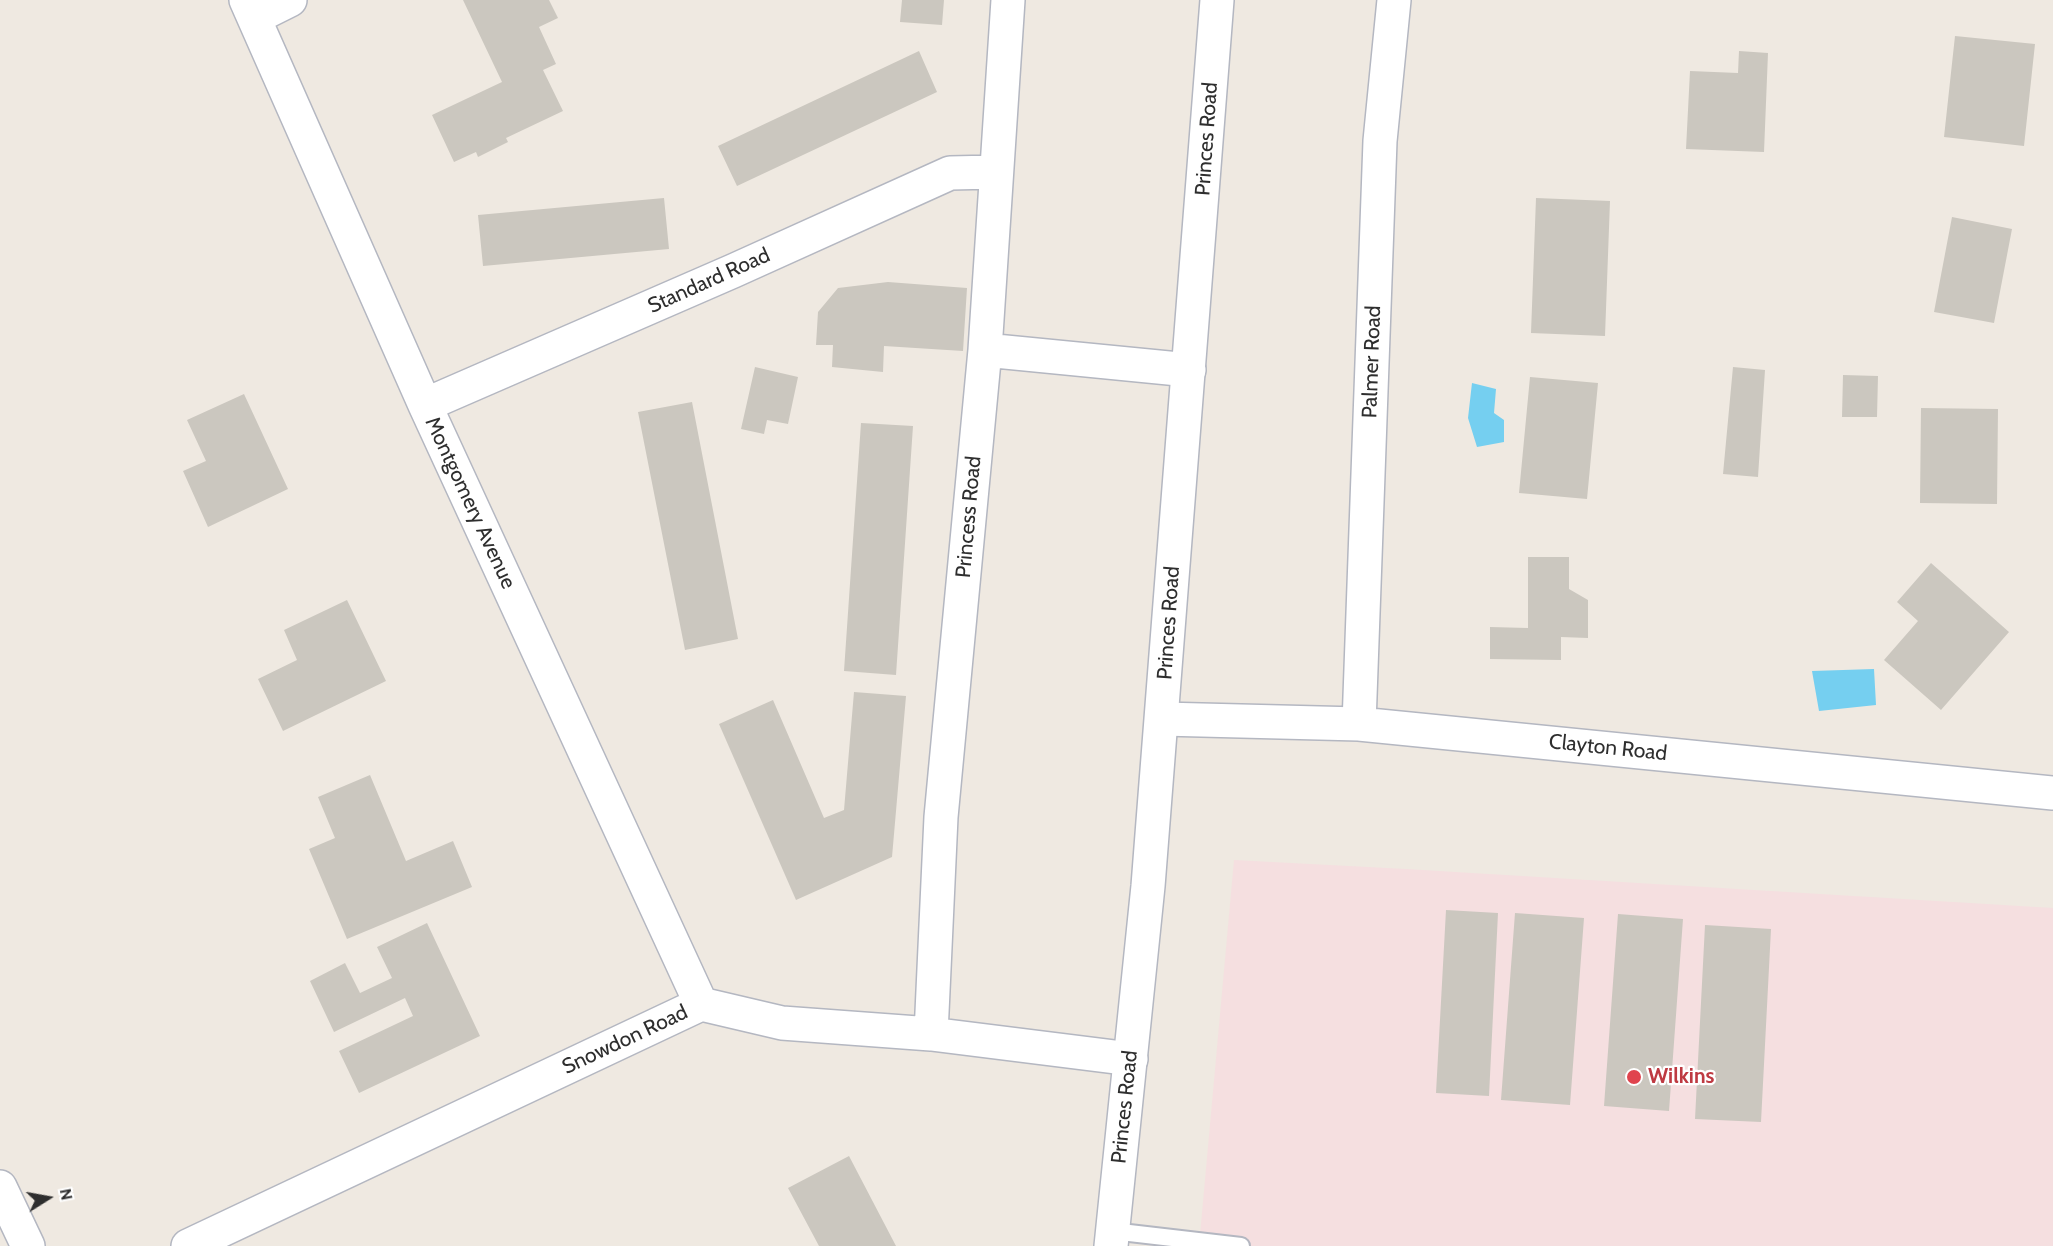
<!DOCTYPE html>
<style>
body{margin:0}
#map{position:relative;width:2053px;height:1246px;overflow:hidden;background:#efe9e1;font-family:Cabin,sans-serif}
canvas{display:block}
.north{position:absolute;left:18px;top:1168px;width:60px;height:60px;-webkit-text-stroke:4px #fff;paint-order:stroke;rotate:79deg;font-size:16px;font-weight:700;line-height:24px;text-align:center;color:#2e2e2e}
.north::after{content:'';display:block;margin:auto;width:21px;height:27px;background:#2e2e2e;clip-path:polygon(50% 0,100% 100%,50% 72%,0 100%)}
</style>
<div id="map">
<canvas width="2053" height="1246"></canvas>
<div class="north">N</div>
</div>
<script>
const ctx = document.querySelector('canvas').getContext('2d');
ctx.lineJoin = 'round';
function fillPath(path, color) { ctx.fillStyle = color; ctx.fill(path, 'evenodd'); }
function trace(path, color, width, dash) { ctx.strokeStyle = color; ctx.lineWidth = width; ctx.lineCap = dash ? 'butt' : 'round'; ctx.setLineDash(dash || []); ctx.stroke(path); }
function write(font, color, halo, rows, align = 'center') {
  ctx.font = font + ' Cabin,sans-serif'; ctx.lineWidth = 4.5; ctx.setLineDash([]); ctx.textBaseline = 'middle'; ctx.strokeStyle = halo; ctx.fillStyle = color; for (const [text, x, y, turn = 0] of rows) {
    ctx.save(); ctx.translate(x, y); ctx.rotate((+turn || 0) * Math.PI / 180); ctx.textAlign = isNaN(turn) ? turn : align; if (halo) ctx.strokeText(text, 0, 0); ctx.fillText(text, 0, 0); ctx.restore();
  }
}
const medical = new Path2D(`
 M1234 860 1406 869 2053 908V1246H1199Z`);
const water = new Path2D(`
 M1472 383 1496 389 1494 413 1504 420V442L1477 447 1468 418Z
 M1874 669 1876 705 1819 711 1812 671Z`);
const building = new Path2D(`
 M463 0H549L558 18 539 27 556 64 543 70 563 111 506 138 508 142 478 157 476 152 454 162 432 115 502 82Z
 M902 0H944L942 25 900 22Z
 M1955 36 2035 44 2024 146 1944 137Z
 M919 51 937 92 737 186 718 146Z
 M1739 51 1768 53 1764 152 1686 149 1690 71 1738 73Z
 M664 198 669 249 483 266 478 215Z
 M1536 198 1610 201 1605 336 1531 333Z
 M1952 217 2012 229 1994 323 1934 312Z
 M888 282 967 288 963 351 884 346 883 372 832 367 833 345H816L818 312 838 288Z
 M755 367 798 377 788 424 767 420 764 434 741 429Z
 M1733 367 1765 370 1758 477 1723 474Z
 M1843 375 1878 376 1877 417H1842Z
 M1530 377 1598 383 1587 499 1519 493Z
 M244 394 288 489 208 527 183 471 206 461 187 420Z
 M692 402 738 639 685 650 638 412Z
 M1921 408 1998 409 1997 504 1920 503Z
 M861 423 913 426 896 675 844 671Z
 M1528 557H1569V589L1588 600V638L1561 637V660L1490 659V627L1528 628Z
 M1931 563 2009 632 1941 710 1884 660 1918 621 1897 602Z
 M347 600 386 681 283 731 258 679 297 660 284 630Z
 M854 692 906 696 892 857 796 900 719 724 773 700 824 818 844 810Z
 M370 775 406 861 453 841 472 887 347 939 309 849 335 838 318 797Z
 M1446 910 1498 913 1489 1096 1436 1093Z
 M1515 913 1584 918 1570 1105 1501 1100Z
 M1618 914 1683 919 1669 1111 1604 1106Z
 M427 923 480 1036 359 1093 339 1051 413 1016 405 998 334 1032 310 981 345 963 360 993 392 978 377 947Z
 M1705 925 1771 929 1761 1122 1695 1119Z
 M849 1156 896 1246H819L788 1188Z`);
const lane = new Path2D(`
 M1112 1231 1241 1246`);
const street = new Path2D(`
 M246 0 425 405 701 1004
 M254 18 290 0
 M985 350 1189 370
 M425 405 733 271 950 173 995 172
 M1162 719 1359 724 2053 793
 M1359 724 1380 141 1394 0
 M931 1034 941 817 985 350 1008 0
 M0 1187 28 1246
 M188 1246 701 1004 782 1023 931 1034 1131 1059`);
const secondary = new Path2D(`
 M1111 1246 1148 886 1217 0`);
const markers = [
 [1634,1077,8,"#e0444e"]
];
const streetNames = [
 ["Princes Road",1207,139,-86],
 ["Standard Road",709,281,-24],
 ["Palmer Road",1372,362,-88],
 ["Montgomery Avenue",470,503,65],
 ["Princess Road",969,517,-85],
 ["Princes Road",1169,623,-86],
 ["Clayton Road",1608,748,6],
 ["Snowdon Road",625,1040,-25],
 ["Princes Road",1125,1107,-84]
];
const healthNames = [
 ["Wilkins",1648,1077]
];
fillPath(medical, '#f5dfe0');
fillPath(water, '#75cff0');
fillPath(building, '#cbc7bf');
trace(lane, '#b4b7c1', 20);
trace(street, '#b4b7c1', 36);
trace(secondary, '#b4b7c1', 36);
trace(lane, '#fff', 16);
trace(street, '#fff', 33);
trace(secondary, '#fff', 33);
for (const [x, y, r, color] of markers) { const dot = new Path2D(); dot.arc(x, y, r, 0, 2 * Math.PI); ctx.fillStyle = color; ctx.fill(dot); trace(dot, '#fff', 2); }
write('21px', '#2e2e2e', '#fff', streetNames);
write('bold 21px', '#be3a42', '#fff', healthNames, 'left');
</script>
